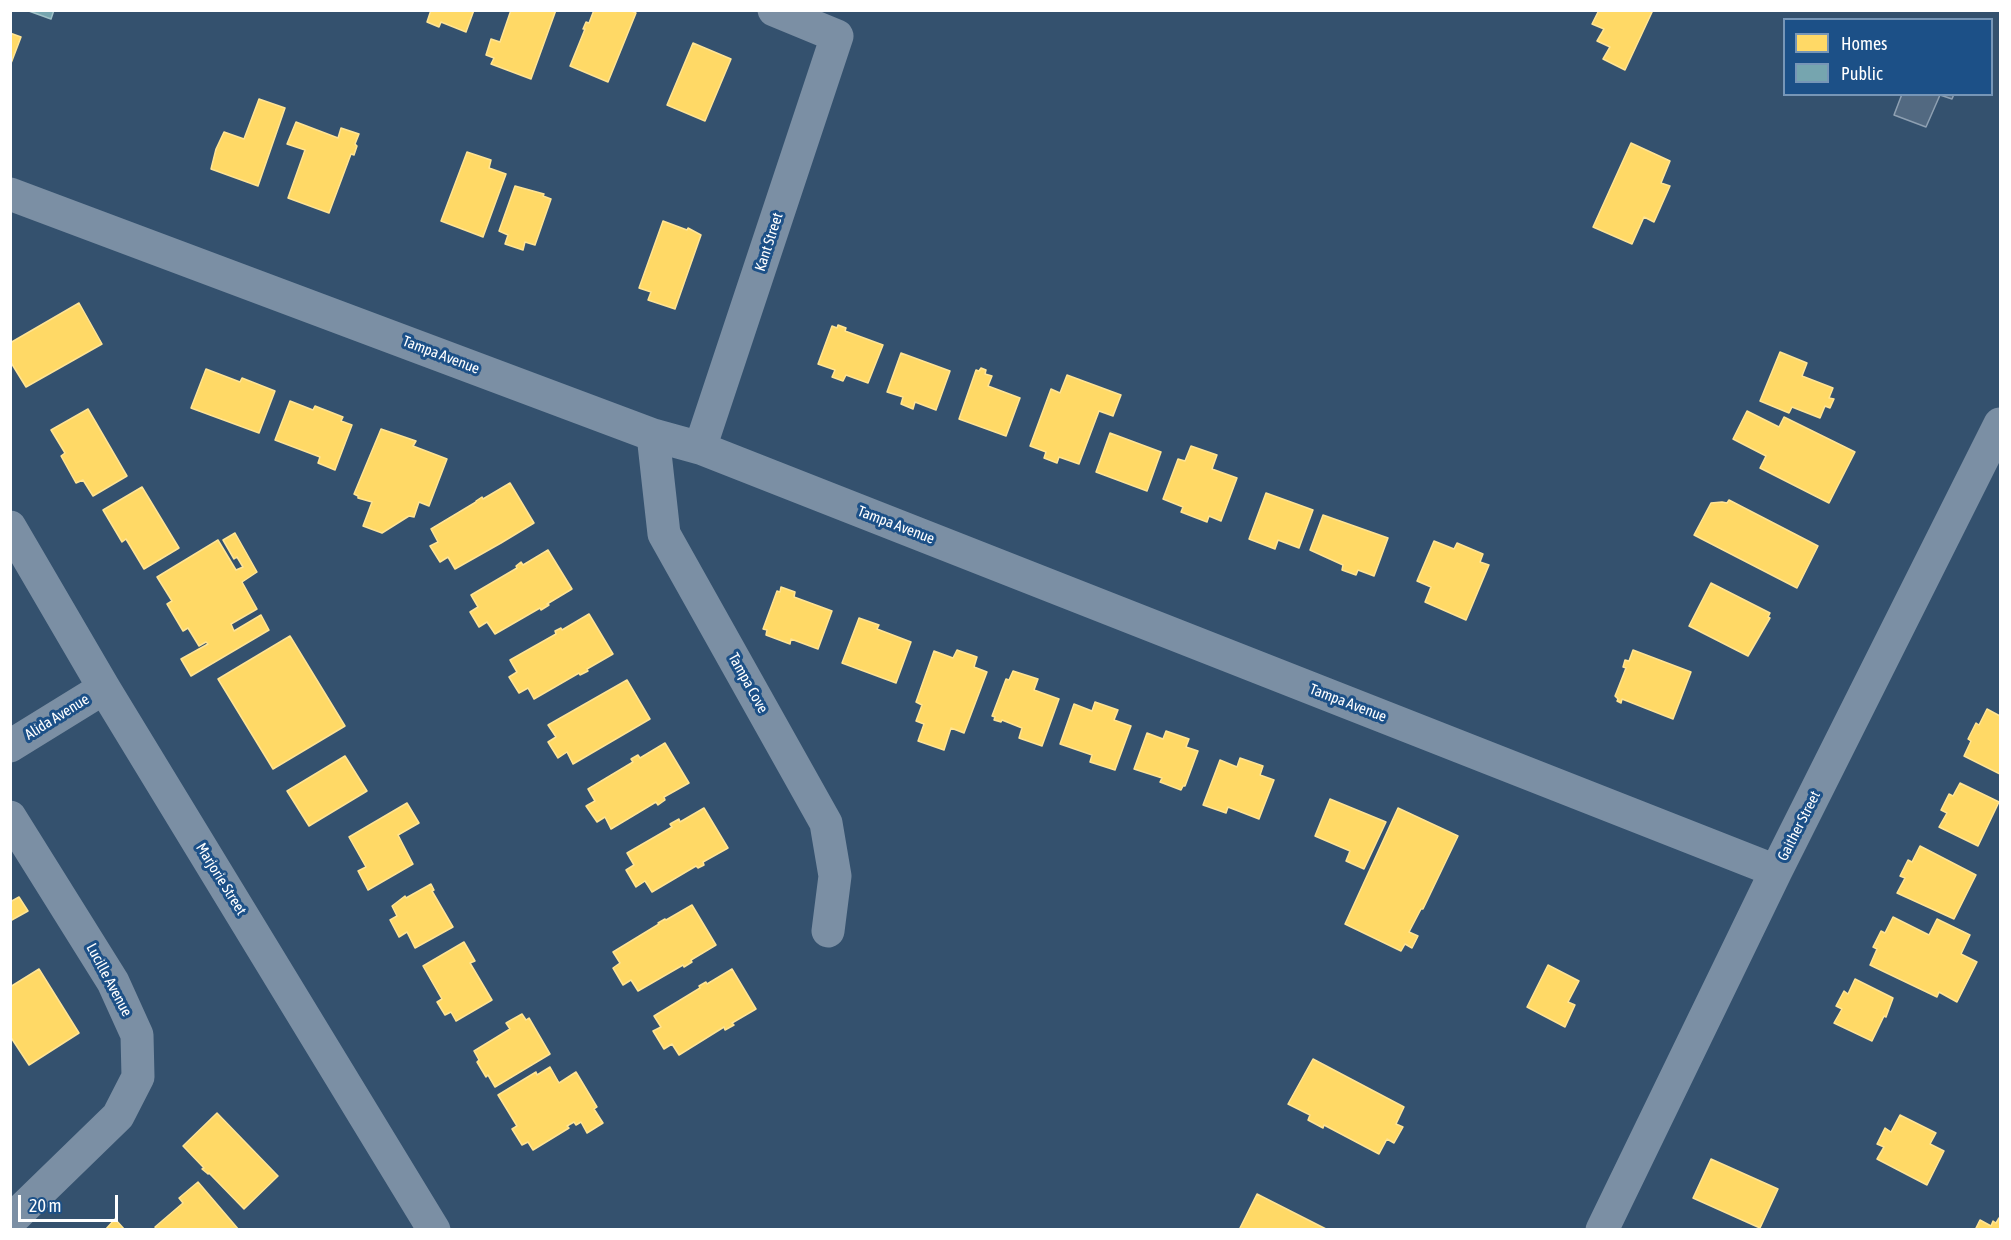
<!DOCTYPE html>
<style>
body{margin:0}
#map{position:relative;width:2011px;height:1240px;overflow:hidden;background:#34516e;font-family:"Asap Condensed",sans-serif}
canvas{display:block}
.frame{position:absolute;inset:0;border:12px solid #fff;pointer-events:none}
.legend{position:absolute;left:1783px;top:18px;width:210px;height:78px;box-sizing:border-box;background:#1c5087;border:2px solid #7796b7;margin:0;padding:8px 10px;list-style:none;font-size:18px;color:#fff}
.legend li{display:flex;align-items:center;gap:12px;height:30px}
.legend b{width:30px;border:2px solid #7796b7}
.scale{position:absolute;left:18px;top:1195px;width:100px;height:27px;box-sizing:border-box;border:3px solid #fff;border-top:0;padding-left:8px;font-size:18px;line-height:21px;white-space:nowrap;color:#fff;-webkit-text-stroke:4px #1c5087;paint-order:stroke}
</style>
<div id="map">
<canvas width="2011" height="1240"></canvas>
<div class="frame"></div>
<ul class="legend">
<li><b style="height:16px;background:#ffd966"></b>Homes</li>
<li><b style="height:16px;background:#76a5af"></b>Public</li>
</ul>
<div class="scale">20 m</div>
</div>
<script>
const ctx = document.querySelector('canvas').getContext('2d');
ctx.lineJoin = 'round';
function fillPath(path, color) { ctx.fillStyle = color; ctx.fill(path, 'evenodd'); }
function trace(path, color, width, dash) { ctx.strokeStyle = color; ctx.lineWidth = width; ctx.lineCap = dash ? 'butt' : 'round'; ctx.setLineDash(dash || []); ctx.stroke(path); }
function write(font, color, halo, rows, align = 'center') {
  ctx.font = font + ' "Asap Condensed",sans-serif'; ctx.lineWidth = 6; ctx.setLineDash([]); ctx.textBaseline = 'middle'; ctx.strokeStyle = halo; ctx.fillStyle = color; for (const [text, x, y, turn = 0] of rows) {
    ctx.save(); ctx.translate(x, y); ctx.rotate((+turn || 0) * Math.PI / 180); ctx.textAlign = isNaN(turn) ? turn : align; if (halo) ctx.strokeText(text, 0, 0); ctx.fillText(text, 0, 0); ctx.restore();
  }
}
const homes = new Path2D(`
 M431 10H474L466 32 441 22 439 27 427 22Z
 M511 10H556L531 79 491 64 494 58 486 55 491 39 500 42Z
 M594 10H630L636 13 608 82 570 66 585 29H583L586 22 589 23Z
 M1599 10H1653L1625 70 1603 59 1610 47 1597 41 1604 29 1592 24Z
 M10 33 21 37 10 66Z
 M693 43 731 59 705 121 667 105Z
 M259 99 285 108 258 186 211 169 216 149 224 132 244 139Z
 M296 122 338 138 341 128 359 134 355 144 357 146 354 155 351 154 329 213 288 198 305 150 287 144Z
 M1631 143 1670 161 1661 183 1670 186 1654 222 1644 217 1632 244 1593 227Z
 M467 152 491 160 489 168 506 174 483 237 441 221Z
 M515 186 544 194 543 196 551 199 535 245 525 242 523 250 505 244 508 235 499 231Z
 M663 221 687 230 688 228 701 235 675 309 648 300 651 292 639 288Z
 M79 303 102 344 26 387 10 361V343Z
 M838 325 846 328 845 331 883 345 868 383 846 375 843 381 832 377 835 370 818 364 832 326 837 328Z
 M1780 352 1807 363 1802 376 1833 388 1829 398 1834 399 1830 408 1825 406 1820 418 1792 407 1789 413 1760 401Z
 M901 353 950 371 936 410 915 402 913 409 901 404 903 397 887 392Z
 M981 368 986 370 985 374 992 376 988 386 1020 398 1006 436 959 419 976 370 979 371Z
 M206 369 240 382 242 378 275 391 259 433 191 408Z
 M1067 375 1121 395 1113 416 1099 411 1079 464 1059 457 1057 463 1044 458 1046 452 1030 446 1051 389 1060 393Z
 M290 401 313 410 315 406 343 417 341 421 352 425 335 470 318 463 320 457 275 440Z
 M88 409 127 476 93 496 83 480 76 483 61 456 65 453 51 430Z
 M1747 411 1779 427 1784 417 1855 452 1829 503 1760 468 1766 456 1733 439Z
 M381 429 416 441 413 446 447 459 429 506 419 502 414 517 409 516 382 533 363 526 372 502 358 498V496L354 494Z
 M1110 433 1161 452 1147 491 1096 472Z
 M1191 446 1217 455 1212 469 1237 478 1221 521 1209 516 1207 522 1181 512 1183 507 1163 499 1178 459 1185 461Z
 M510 483 534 523 501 543 455 569 448 557 440 562 430 546 438 542 431 529 476 502V501L482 497 483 499Z
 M142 487 179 548 144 569 126 539 122 542 103 510Z
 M1266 493 1313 510 1299 548 1278 540 1275 549 1249 539Z
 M1729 500 1818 546 1797 588 1694 535 1711 503 1722 502 1727 503Z
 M1323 515 1388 538 1374 576 1358 570 1356 575 1342 570 1343 565 1310 550Z
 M235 533 257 572 242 582 257 609 231 624 234 631 261 615 269 630 191 676 181 659 208 644 206 642 199 646 188 628 183 631 167 604 172 601 157 577 218 540 236 570 243 567 237 557 234 559 223 540Z
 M1434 541 1454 549 1457 543 1483 554 1480 562 1489 565 1466 620 1425 602 1431 587 1417 581Z
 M548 550 572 589 547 604 549 605 541 610 540 608 495 634 487 622 479 627 470 612 478 607 471 595 517 568 516 566 521 562 523 565Z
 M1711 583 1770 613 1768 617 1770 618 1748 656 1689 626Z
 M781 587 795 592 794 597 832 611 818 649 791 639 790 644 766 635 767 630 763 629 777 591 780 592Z
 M589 614 613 654 587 669 588 671 580 675 579 673 534 699 528 688 519 693 509 677 517 672 510 660 556 634 555 631 561 628 562 630Z
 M859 618 879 625 877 629 911 642 896 683 842 663Z
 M290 636 345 726 273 769 218 679Z
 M957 650 977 657 974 667 987 672 964 733 951 728 944 750 918 741 924 724 916 721 922 705 916 702 934 651 953 658Z
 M1633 650 1691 672 1673 719 1622 699 1621 703 1617 701 1618 699 1615 696 1626 668 1623 667 1625 660 1629 661Z
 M1013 671 1038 679 1034 690 1059 699 1042 746 1019 738 1022 728 1002 720 1001 722 994 720 995 717 992 716 1006 679 1009 680Z
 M627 680 650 719 573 764 567 752 558 758 548 742 556 737 548 725Z
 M1095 702 1118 710 1114 720 1131 726 1115 770 1090 762 1092 755 1060 744 1074 704 1092 711Z
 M1987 709 2000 716V774L1964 756 1971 741 1968 739 1976 723 1979 725Z
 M1166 731 1189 739 1186 747 1198 751 1185 786H1183L1181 790 1160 782 1162 778 1134 769 1147 733 1163 739Z
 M665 743 689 783 664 797 665 800 658 805 656 802 611 829 605 817 597 822 586 806 595 801 588 789 633 762 631 759 638 755 640 758Z
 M345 756 367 791 309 826 287 791Z
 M1240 758 1263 766 1260 775 1274 780 1259 819 1228 807 1226 813 1203 805 1220 760 1237 767Z
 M1960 783 1999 802 1978 846 1939 827 1947 813 1941 810 1949 794 1953 796Z
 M1330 799 1386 822 1364 869 1346 861 1350 851 1315 836Z
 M407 803 419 823 398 835 413 864 368 890 358 871 366 867 349 837Z
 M704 808 728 848 703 862 704 865 698 868 696 866 652 892 645 881 636 887 626 870 634 865 627 853 672 827 670 824 679 819 680 822Z
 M1398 808 1458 836 1423 909H1421L1409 932 1418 936 1412 948 1405 944 1401 951 1345 924Z
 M1920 846 1976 875 1954 919 1897 893 1905 878 1900 876 1908 860 1912 862Z
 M431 884 434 890 432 891 453 927 415 948 407 932 399 937 390 920 397 916 392 906 405 896 406 898Z
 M19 897 28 911 10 921V902Z
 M692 905 716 945 691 960 692 962 684 967 683 965 638 991 631 980 623 985 613 968 620 963 613 952 659 924 658 923 665 919 666 920Z
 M1893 917 1929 935 1937 919 1970 935 1961 954 1977 962 1957 1002 1939 992 1937 997 1870 965 1877 949 1873 947 1881 931 1885 933Z
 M464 942 475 961 470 963 492 1000 456 1021 451 1012 445 1015 437 1002 442 999 423 966Z
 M1548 965 1579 981 1568 1002 1575 1005 1565 1027 1527 1007Z
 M39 969 79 1033 29 1065 10 1036V987Z
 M732 969 756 1009 732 1023 734 1025 725 1030 724 1027 679 1055 672 1044 664 1049 653 1031 661 1027 654 1016 700 988 699 986 706 982 707 984Z
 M1855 979 1893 998 1886 1017 1884 1016 1872 1041 1834 1023 1842 1009 1836 1006 1844 991 1848 994Z
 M522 1014 526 1020 529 1018 550 1054 495 1087 488 1075 486 1077 477 1062 479 1060 474 1051 510 1029 506 1023Z
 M1313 1059 1404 1107 1396 1124 1403 1127 1394 1143 1387 1139 1379 1154 1324 1125 1323 1128 1308 1120 1310 1115 1288 1104Z
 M550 1067 559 1083 576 1072 597 1107 594 1109 603 1123 587 1133 581 1122 576 1125 574 1122 567 1126 569 1128 533 1150 528 1142 522 1145 512 1129 517 1126 498 1095 536 1072 537 1075Z
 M217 1113 278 1176 244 1209 209 1173 208 1174 202 1169 204 1168 183 1146Z
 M1900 1115 1936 1133 1930 1144 1944 1151 1927 1185 1877 1159 1884 1147 1877 1144 1885 1128 1891 1132Z
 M1711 1159 1778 1189 1760 1228 1693 1198Z
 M198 1182 239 1230H157L155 1227 183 1203 179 1198Z
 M1257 1194 1326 1229V1230H1239Z
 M1999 1218 2000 1219V1230H1975L1980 1220 1991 1226 1993 1221 1996 1223Z
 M115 1219 125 1230H105Z`);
const public = new Path2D(`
 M26 10H54L51 19Z`);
const building = new Path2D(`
 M1902 94H1954L1952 99 1940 95 1926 127 1894 115Z`);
const minor = new Path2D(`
 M10 194 653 435 700 448 1776 871
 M653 435 664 534 826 823 835 876 828 931
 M700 448 837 36 774 10
 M10 527 104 688 434 1230
 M10 746 104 688
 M10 817 113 982 137 1035 138 1077 118 1116 10 1221
 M1602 1230 1776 871 2000 424`);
const streetNames = [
 ["Kant Street",769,242,-72],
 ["Tampa Avenue",441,355,21],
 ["Tampa Avenue",896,525,21],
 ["Tampa Cove",748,683,61],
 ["Tampa Avenue",1348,703,21],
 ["Alida Avenue",57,717,-32],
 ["Gaither Street",1799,826,-63],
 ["Marjorie Street",221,879,58],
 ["Lucille Avenue",109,980,62]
];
fillPath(homes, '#ffd966');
trace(homes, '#ffe494', 1.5);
fillPath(public, '#76a5af');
trace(public, '#9fc0c7', 1.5);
fillPath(building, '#526981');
trace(building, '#8ea0b2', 1.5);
trace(minor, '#7b8fa4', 33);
write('15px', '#fff', '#1c5087', streetNames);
</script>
